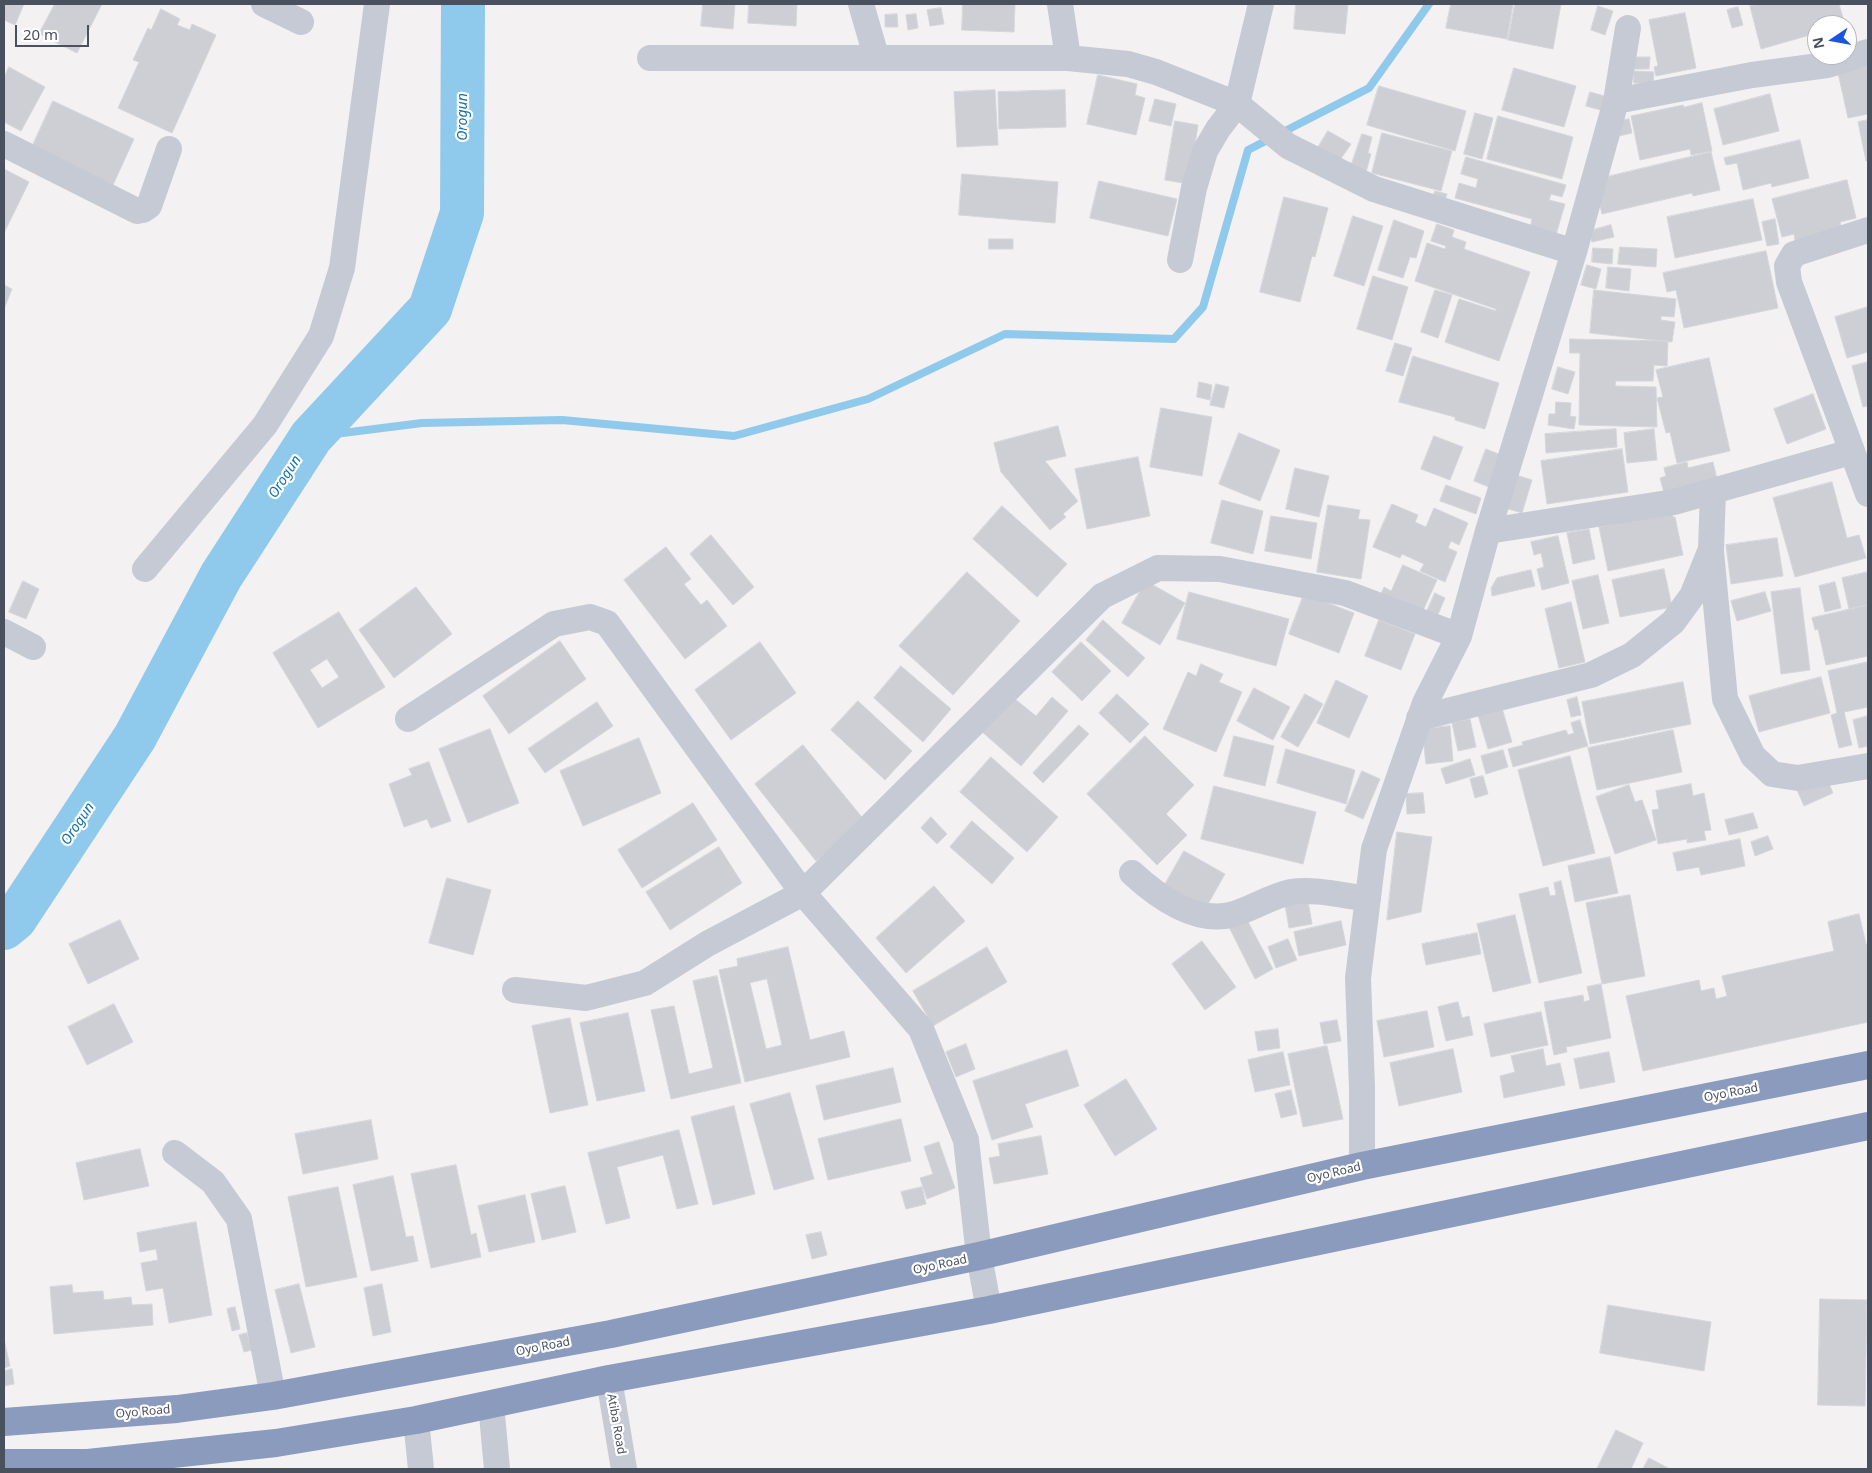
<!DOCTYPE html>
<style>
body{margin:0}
#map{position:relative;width:1872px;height:1473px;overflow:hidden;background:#f3f1f1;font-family:"Noto Sans",sans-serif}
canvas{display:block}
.frame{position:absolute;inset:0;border:5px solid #49505e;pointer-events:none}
.north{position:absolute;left:1807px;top:15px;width:50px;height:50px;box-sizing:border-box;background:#fff;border:1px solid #b6b9bf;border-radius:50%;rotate:258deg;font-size:14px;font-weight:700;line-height:20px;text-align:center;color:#49505e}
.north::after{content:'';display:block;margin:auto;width:18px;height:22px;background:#1d53e1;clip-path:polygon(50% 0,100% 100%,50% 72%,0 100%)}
.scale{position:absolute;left:15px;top:25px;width:74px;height:22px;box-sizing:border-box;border:2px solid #49505e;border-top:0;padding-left:6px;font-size:15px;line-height:18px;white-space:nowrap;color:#49505e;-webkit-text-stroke:4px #fff;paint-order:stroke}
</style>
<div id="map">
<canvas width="1872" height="1473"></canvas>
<div class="frame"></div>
<div class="north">N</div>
<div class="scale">20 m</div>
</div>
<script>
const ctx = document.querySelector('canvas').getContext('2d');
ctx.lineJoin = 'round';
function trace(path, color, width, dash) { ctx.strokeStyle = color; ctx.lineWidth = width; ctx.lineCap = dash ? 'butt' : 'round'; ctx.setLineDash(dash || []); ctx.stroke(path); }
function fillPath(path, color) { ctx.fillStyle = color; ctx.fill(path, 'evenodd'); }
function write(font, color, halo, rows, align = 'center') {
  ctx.font = font + ' "Noto Sans",sans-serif'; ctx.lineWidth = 4.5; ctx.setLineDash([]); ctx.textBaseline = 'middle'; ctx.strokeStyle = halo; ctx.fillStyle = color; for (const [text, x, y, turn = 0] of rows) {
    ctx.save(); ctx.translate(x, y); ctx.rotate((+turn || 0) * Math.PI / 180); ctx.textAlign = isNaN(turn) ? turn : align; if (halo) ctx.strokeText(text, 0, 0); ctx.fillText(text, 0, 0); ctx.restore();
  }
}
const stream = new Path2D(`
 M311 437 422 423 562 420 734 436 868 399 1005 334 1174 339 1203 307 1248 150 1369 88 1429 4`);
const river = new Path2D(`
 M4 928 15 919 135 737 221 576 311 437 430 309 462 213 463 4`);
const building = new Path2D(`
 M4 4H24L15 25 4 20Z
 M55 4H102L77 53 39 34Z
 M703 4H735L733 29 701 26Z
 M749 4H797L796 26 748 23Z
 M963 4H1015L1014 32 962 30Z
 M1296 4H1348L1345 34 1294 29Z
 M1451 4H1513L1507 39 1446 28Z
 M1515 4H1561L1553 49 1508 40Z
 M1758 4H1839L1845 25H1817V33L1761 49 1750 6Z
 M1598 6 1613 11 1605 35 1591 30Z
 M1738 7 1743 25 1732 28 1727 10Z
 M941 8 944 24 930 26 927 10Z
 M161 9 180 19 177 25 190 30 192 24 216 35 172 133 118 108 139 62 133 60 148 28 151 30Z
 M1685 13 1696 68 1656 76 1654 67 1658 66 1649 20Z
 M897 14 898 27H885V15Z
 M916 14 918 28 908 30 906 15Z
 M1633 57H1650L1649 69H1633Z
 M1868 66V114L1848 118 1838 73Z
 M9 67 45 87 21 131 4 122V78Z
 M1514 68 1576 86 1564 127 1502 110Z
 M1634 71 1654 72 1653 84 1634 83Z
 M1098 75 1137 84 1135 95 1145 98 1136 135 1087 124Z
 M1379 86 1466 111 1455 151 1367 125Z
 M995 90 998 145 957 147 954 92Z
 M1065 90 1066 127 999 129 998 92Z
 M1590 92 1608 97 1604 111 1586 106Z
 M1770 94 1779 131 1723 145 1714 109Z
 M1155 99 1176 104 1171 126 1149 121Z
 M53 101 134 139 113 185 32 147Z
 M1702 103 1712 151 1691 155 1690 149 1640 160 1631 116 1683 105 1684 107Z
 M1475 113 1493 118 1482 159 1464 154Z
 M1498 116 1573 137 1562 179 1487 159Z
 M1629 119 1632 133 1619 136 1616 122Z
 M1868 120V161H1866L1858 122Z
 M1175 121 1198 125 1189 184 1165 180Z
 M1328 131 1351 144 1338 163 1317 149Z
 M1382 133 1452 151 1441 191 1372 173Z
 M1362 134 1372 137 1368 153 1371 154 1365 176 1349 172Z
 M1800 140 1809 178 1772 187 1771 183 1743 190 1737 163 1726 165 1724 158Z
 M1711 152 1720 190 1693 196 1692 193 1602 214 1594 180Z
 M1466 157 1566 185 1562 197 1551 194 1549 200 1565 204 1555 238 1530 230 1532 219 1455 198 1459 183 1476 188 1478 179 1461 174Z
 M4 169 29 182 4 233Z
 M962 174 1058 182 1055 223 959 215Z
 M1847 180 1856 218 1840 222 1842 230 1795 241 1794 234 1782 237 1772 199Z
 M1099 181 1177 199 1168 236 1090 218Z
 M1435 191 1447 194 1443 206 1431 203Z
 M1284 197 1328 208 1315 257 1312 256 1300 302 1260 292Z
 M1753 199 1762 240 1675 258 1667 217Z
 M1353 216 1383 226 1364 286 1334 276Z
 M1775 219 1779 244 1767 246 1762 222Z
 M1394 220 1424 231 1416 258 1410 257 1403 278 1378 270Z
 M1437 224 1454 230 1452 237 1466 242 1464 249 1530 272 1499 361 1445 342 1459 299 1496 311V309L1415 281 1427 243 1445 249 1446 246 1431 241Z
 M1611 225 1614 237 1592 242 1589 231Z
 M989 239H1013V249H989Z
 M1620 247 1657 249 1656 267 1618 264Z
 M1593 248 1613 249 1612 264 1592 262Z
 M1766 251 1778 308 1684 328 1676 290 1667 292 1663 273Z
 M1587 265 1601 269 1596 289 1581 285Z
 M1608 267 1631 269 1629 291 1606 288Z
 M1373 276 1408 287 1392 340 1357 329Z
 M4 285 12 289 4 309Z
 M1435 290 1452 295 1438 338 1421 332Z
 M1594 290 1676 299 1674 317 1661 316V320L1675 322 1672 342 1590 333Z
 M1868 307V352L1847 358 1835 317Z
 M1570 339 1668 341 1667 366 1654 365 1653 381H1616L1615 386 1656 387 1657 427 1579 425 1580 353H1570Z
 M1395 343 1412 348 1403 376 1386 371Z
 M1413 356 1499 383 1485 429 1455 420V417L1399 402Z
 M1709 358 1730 451 1677 463 1670 432 1666 433 1657 398 1663 397 1656 370Z
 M1868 362V406L1863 407 1852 366Z
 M1558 367 1575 372 1568 394 1552 389Z
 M1199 382 1212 385 1210 400 1197 397Z
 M1216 384 1229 387 1224 408 1210 405Z
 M1813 394 1826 429 1787 444 1774 409Z
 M1556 402 1571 403 1570 416 1576 417 1574 429 1548 425 1549 414H1555Z
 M1161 408 1212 417 1202 476 1150 467Z
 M1058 426 1066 456 1045 461 1078 501 1063 514 1066 517 1050 530 1001 472 994 443Z
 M1616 429 1617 447 1546 453 1545 434Z
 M1654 429 1657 460 1627 463 1624 433Z
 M1239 433 1280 450 1260 501 1219 484Z
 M1434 436 1463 447 1450 480 1421 469Z
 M1486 449 1501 455 1489 487 1474 481Z
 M1622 449 1628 492 1547 504 1541 461Z
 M1138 457 1150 516 1087 529 1075 469Z
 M1687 462 1688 468 1713 462 1717 479 1665 497 1660 478 1666 476 1664 468Z
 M1295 468 1329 476 1319 517 1286 509Z
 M1516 475 1532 480 1522 513 1505 508Z
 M1832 482 1847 538 1859 535 1866 558 1795 577 1773 498Z
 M1446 485 1481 498 1476 514 1440 501Z
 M1222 500 1263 511 1253 554 1211 543Z
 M1392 504 1418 515 1415 522 1426 527 1434 508 1468 523 1459 545 1451 541 1448 548 1457 552 1445 582 1420 571 1424 564 1402 554 1400 558 1373 547Z
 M1328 505 1360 510 1358 519 1370 520 1361 579 1317 572Z
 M1002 506 1067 564 1037 597 973 539Z
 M1672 512 1673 517H1675L1683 555 1608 571 1599 527Z
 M1271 516 1317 523 1311 559 1265 551Z
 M1589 529 1595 559 1573 564 1567 533Z
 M711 535 754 587 733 605 690 554Z
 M1558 536 1569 583 1542 590 1537 569 1544 567 1541 553 1534 555 1531 542Z
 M1777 538 1783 576 1731 584 1726 545Z
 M666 547 691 579 684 584 701 605 707 600 727 626 685 659 624 580Z
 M1403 565 1437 580 1419 619 1378 601 1384 587 1391 591Z
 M1664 569 1672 607 1620 617 1612 580Z
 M1531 570 1535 586 1492 596 1491 588 1497 578Z
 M967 572 1020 621 953 695 899 646Z
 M1868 572V605L1849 609 1842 578Z
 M1598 575 1609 623 1583 629 1572 581Z
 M23 581 39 589 26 619 9 612Z
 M1146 581 1185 603 1160 645 1122 623Z
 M1835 582 1841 608 1825 612 1819 586Z
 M416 587 452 634 394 678 359 630Z
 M1800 588 1810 670 1781 674 1771 592Z
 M1189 592 1289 619 1276 666 1177 639Z
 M1765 592 1771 611 1737 621 1731 601Z
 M1435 593 1445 598 1434 624 1423 620Z
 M1304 594 1354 613 1339 653 1289 634Z
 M1571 602 1585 662 1559 668 1545 609Z
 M1868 605V656L1826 665 1818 629 1815 630 1812 618Z
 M339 612 385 687 318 728 273 653ZM327 659 339 677 322 688 310 670Z
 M1103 620 1145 658 1128 677 1086 640Z
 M1379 620 1415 634 1401 670 1365 656Z
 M560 641 586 679 509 734 483 696Z
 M760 642 796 693 731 740 695 690Z
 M1081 642 1111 671 1082 701 1052 672Z
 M1868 662V707L1844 712 1852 745 1839 748 1831 715 1837 713 1828 671Z
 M1201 664 1223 674 1219 682 1242 692 1216 752 1163 729 1188 672 1196 676Z
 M901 666 951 709 923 742 874 698Z
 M1821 677 1830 713 1759 732 1749 696Z
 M1336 680 1368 696 1349 738 1317 723Z
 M1683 682 1691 724 1590 744 1582 702Z
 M1254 688 1290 707 1273 740 1237 721Z
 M1117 694 1149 724 1130 743 1099 713Z
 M1305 694 1323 704 1298 747 1281 737Z
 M1010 695 1036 716 1052 697 1068 711 1021 766 980 730Z
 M1577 697 1581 715 1571 717 1567 700Z
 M858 701 912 751 885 780 831 730Z
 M597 702 613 726 545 773 528 749Z
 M1502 708 1512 742 1488 749 1478 715Z
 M1868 716V746L1859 748 1853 720Z
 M1470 719 1476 747 1458 751 1452 723Z
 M1580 720 1588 746 1513 767 1508 749 1523 745 1522 742 1566 730 1568 735 1574 733 1571 723Z
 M1079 725 1089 734 1043 783 1033 773Z
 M1450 726 1453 761 1426 764 1422 729Z
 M490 729 519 803 468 823 439 749Z
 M1673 730 1682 772 1597 790 1588 748Z
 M1145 736 1194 785 1166 814 1187 835 1157 865 1087 794Z
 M1234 736 1274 746 1265 786 1224 776Z
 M639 738 661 793 583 826 560 771Z
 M803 745 865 821 816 861 755 784Z
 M1286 749 1355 770 1346 804 1277 783Z
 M1503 750 1508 767 1486 774 1481 756Z
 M1570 756 1595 853 1543 866 1518 770Z
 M991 757 1058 817 1027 852 960 792Z
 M1470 759 1475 775 1446 784 1441 769Z
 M429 762 451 821 431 828 427 819 404 827 389 784 412 775 409 769Z
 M1362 771 1380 779 1363 819 1345 811Z
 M1483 776 1488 794 1475 798 1470 779Z
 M1826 777 1833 793 1804 806 1797 790Z
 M1691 784 1693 796 1704 793 1711 830 1704 831 1706 840 1687 843V839L1658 844 1652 810 1659 809 1656 791Z
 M1629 785 1635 802 1642 800 1656 840 1615 854 1596 797Z
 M1214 786 1316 812 1303 864 1201 839Z
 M1423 793 1425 813 1407 814 1406 794Z
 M693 803 717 840 642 888 618 850Z
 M1753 813 1758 828 1729 835 1725 820Z
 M931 817 947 834 937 844 921 828Z
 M972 821 1014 858 992 884 950 847Z
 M1397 832 1432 837 1421 912 1387 920Z
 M1768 836 1773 849 1755 856 1751 842Z
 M1740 839 1745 866 1701 875 1699 867 1677 871 1673 853Z
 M719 847 742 883 670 930 646 892Z
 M1184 851 1225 874 1204 911 1163 888Z
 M1610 857 1618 893 1575 902 1568 866Z
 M447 878 491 890 473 955 429 943Z
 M1561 881 1582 973 1539 983 1519 894 1548 887 1550 896 1556 895 1554 883Z
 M934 886 965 921 906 973 876 938Z
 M1630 895 1645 976 1602 984 1586 903Z
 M1308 901 1312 924 1289 928 1285 905Z
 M1859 914 1866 944H1868V1022L1643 1071 1626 996 1699 980 1701 991 1714 988 1716 999 1727 996 1722 976 1834 951 1828 922Z
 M1515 915 1531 983 1493 992 1477 924Z
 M1246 918 1273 969 1255 979 1229 927Z
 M120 920 139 959 88 984 69 944Z
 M1341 921 1346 945 1299 956 1294 932Z
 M1477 933 1481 954 1426 965 1422 944Z
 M1288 939 1297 960 1276 968 1268 947Z
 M1202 941 1236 987 1205 1010 1172 964Z
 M788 947 810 1040 844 1031 850 1057 745 1082 719 970 738 966 737 959ZM767 979 782 1045 766 1049 750 983Z
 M987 947 1007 982 933 1026 913 991Z
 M717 976 741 1083 671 1099 651 1010 674 1006 689 1074 713 1068 693 981Z
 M1601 984 1611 1038 1566 1047 1567 1052 1554 1055 1544 1002 1583 995 1584 1002 1590 1000 1587 987Z
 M1458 1002 1462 1018 1469 1016 1473 1035 1446 1041 1438 1007Z
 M114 1004 133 1042 87 1065 68 1027Z
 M1427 1011 1434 1047 1384 1057 1377 1021Z
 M1541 1012 1548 1045 1491 1057 1484 1024Z
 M628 1013 645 1091 597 1101 580 1023Z
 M570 1018 588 1105 550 1113 532 1026Z
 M1337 1020 1341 1041 1324 1044 1320 1023Z
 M1278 1029 1280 1048 1258 1051 1255 1032Z
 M966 1044 975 1069 956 1077 946 1052Z
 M1327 1046 1343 1119 1303 1127 1288 1054Z
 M1453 1049 1462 1092 1399 1106 1390 1063Z
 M1543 1049 1546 1066 1560 1063 1565 1085 1504 1098 1500 1076 1515 1072 1511 1056Z
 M1067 1050 1079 1086 1025 1104 1033 1127 992 1140 973 1081Z
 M1283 1052 1290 1085 1255 1092 1248 1060Z
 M1609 1052 1615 1082 1580 1089 1574 1059Z
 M893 1068 901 1102 824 1120 816 1086Z
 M1126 1079 1157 1129 1115 1156 1084 1105Z
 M1291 1090 1297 1114 1281 1118 1275 1094Z
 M790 1093 814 1179 774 1190 750 1104Z
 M734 1106 755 1194 713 1205 691 1117Z
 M901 1119 911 1161 828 1180 818 1139Z
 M371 1120 378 1159 303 1174 295 1134Z
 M679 1130 698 1204 677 1209 663 1155 617 1167 630 1218 606 1224 588 1153Z
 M1041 1136 1048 1174 994 1184 989 1158 1000 1156 998 1144Z
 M939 1142 955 1188 927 1199 920 1178 933 1174 924 1147Z
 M140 1149 149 1186 84 1200 76 1163Z
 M456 1165 471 1235 476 1233 481 1257 431 1268 411 1174Z
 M393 1176 406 1237 413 1236 418 1261 371 1271 353 1185Z
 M565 1186 576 1232 542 1240 531 1194Z
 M338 1187 357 1277 306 1287 288 1197Z
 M922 1187 926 1204 906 1209 901 1192Z
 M525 1195 535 1242 489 1252 478 1206Z
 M196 1222 212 1315 169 1323 163 1288 146 1291 141 1263 158 1260 156 1249 140 1252 137 1233Z
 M821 1232 827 1255 812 1259 806 1235Z
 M299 1284 315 1347 291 1353 275 1290Z
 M382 1284 391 1332 373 1336 364 1288Z
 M72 1285 73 1293 103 1291 104 1300 131 1297 132 1305 152 1304 153 1325 54 1334 50 1287Z
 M1820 1299 1867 1300 1865 1406 1818 1405Z
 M1608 1305 1711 1322 1704 1371 1600 1353Z
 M235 1307 240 1329 232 1331 227 1309Z
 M247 1333 252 1350 244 1352 239 1335Z
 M4 1339 10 1366 4 1368Z
 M12 1369 14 1384 4 1386V1371Z
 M1616 1430 1643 1443 1631 1469H1597Z
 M1649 1458 1670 1469H1643Z`);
const minor = new Path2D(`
 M264 4 301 22
 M861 4 876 56
 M1060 4 1068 58
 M650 58H1068L1128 64 1156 72 1237 104 1288 146 1374 189 1574 252
 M1616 101 1752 75 1827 65 1868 52
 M4 144 137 211 143 210 149 206 169 149
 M1868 230 1794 254 1787 266 1789 282 1868 494
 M1180 260 1194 188 1205 151 1218 129 1237 104 1261 4
 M1488 531 1674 502 1851 452
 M1711 552 1725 699 1753 756 1772 774 1798 778 1868 766
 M145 569 265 425 321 336 342 268 377 4
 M4 632 33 647
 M1419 718 1591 675 1632 655 1673 622 1692 596 1711 549 1713 491
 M408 719 554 624 590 617 607 623 803 893 921 1029 966 1140 979 1256 989 1310
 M1132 873C1158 897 1197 925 1234 914 1253 908 1272 896 1291 892 1315 888 1344 896 1368 899
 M515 990 586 998 645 983 707 944 803 893 1102 596 1158 568 1220 569 1345 593 1459 636
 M175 1153 213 1182 239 1219 273 1396
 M1362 1166V1088L1358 978 1374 849 1425 703 1459 636 1488 531 1574 252 1616 101 1628 28
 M609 1379 624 1469
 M491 1404 497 1469
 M416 1420 421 1469`);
const highway = new Path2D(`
 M4 1422 177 1409 273 1396 611 1334 979 1256 1362 1166 1868 1065
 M4 1463H88L276 1443 416 1420 609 1379 989 1310 1868 1126`);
const streetNames = [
 ["Oyo Road",1731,1093,-11],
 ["Oyo Road",1334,1173,-13],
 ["Oyo Road",940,1265,-12],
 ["Oyo Road",543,1347,-11],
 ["Oyo Road",143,1412,-5],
 ["Atiba Road",616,1424,80]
];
const waterNames = [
 ["Orogun",463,117,-90],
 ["Orogun",285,477,-57],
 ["Orogun",78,824,-56]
];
trace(stream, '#8fc9eb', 8);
trace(river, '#8fc9eb', 44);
fillPath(building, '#cecfd5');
trace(building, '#d5d6dc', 1);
trace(minor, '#c5cad5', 26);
trace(highway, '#8a9bbe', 28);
write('12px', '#49505e', '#fff', streetNames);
write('italic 14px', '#1071aa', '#fff', waterNames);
</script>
